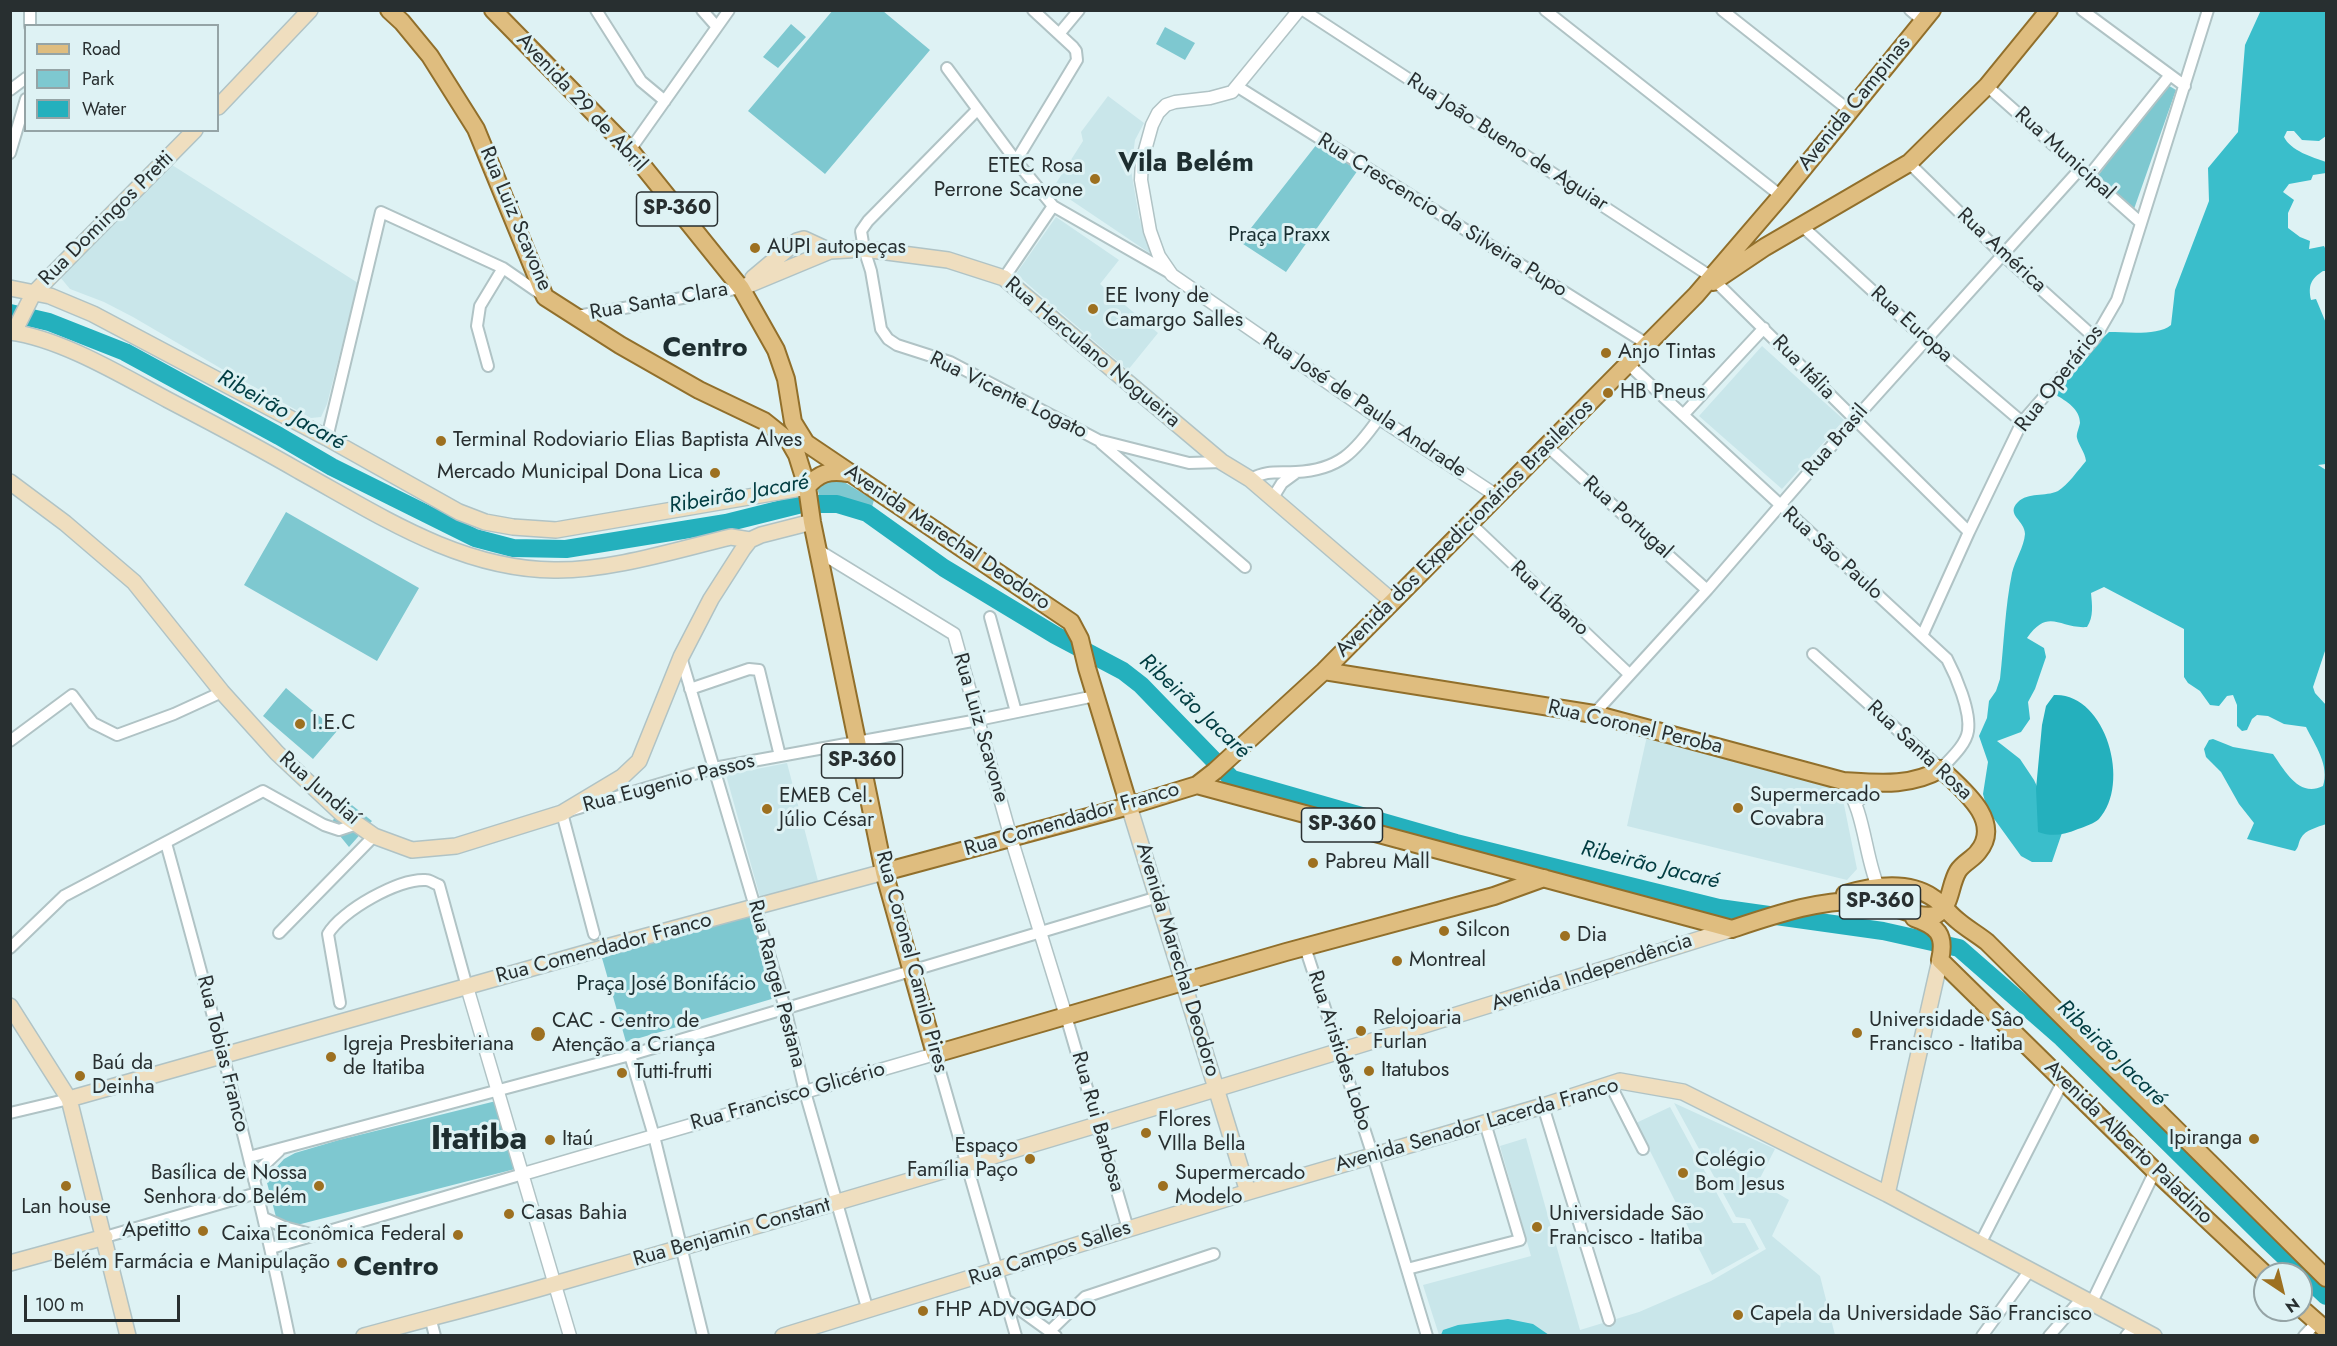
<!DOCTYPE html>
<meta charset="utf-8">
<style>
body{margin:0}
#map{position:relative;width:2337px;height:1346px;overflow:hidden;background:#def2f4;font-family:Jost,sans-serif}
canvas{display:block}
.frame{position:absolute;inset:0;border:12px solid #282f30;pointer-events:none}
.legend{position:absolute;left:24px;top:24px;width:195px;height:108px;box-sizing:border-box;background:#def2f4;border:2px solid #95a4a6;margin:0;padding:8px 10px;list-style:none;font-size:18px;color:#282f30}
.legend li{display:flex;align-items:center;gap:12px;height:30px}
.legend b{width:30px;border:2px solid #95a4a6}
.north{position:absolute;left:2253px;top:1262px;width:60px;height:60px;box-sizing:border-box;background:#def2f4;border:2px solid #95a4a6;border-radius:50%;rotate:145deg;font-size:16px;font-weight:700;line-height:24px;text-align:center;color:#282f30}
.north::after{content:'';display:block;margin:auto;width:21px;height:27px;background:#9d7020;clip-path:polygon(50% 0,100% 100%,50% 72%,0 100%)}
.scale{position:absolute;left:24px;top:1295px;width:156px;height:27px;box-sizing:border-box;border:3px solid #282f30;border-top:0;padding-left:8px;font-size:18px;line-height:21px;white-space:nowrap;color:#282f30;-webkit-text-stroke:4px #def2f4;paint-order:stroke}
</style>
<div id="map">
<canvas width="2337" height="1346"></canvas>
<div class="frame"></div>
<ul class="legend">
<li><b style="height:8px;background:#dfbd7f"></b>Road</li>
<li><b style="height:16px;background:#7ec8d0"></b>Park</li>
<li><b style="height:16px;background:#24b0bd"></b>Water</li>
</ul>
<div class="north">N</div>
<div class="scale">100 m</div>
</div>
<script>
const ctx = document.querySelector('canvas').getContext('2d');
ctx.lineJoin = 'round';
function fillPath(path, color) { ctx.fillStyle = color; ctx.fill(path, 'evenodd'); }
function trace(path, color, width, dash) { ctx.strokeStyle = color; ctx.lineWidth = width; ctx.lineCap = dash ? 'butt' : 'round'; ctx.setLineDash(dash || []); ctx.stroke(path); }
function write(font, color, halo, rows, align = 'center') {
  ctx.font = font + ' Jost,sans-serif'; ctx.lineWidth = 6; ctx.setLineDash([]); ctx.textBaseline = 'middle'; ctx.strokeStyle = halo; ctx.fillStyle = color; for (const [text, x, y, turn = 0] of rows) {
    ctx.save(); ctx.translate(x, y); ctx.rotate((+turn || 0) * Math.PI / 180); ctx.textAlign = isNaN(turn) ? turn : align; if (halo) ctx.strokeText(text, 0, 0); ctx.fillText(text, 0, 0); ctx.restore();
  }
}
const built = new Path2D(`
 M1108 96 1144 123 1135 140 1131 170 1139 217 1151 254 1053 188 1083 141 1081 132Z
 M172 165 358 283 327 404 321 417 311 418 227 372 133 317 104 302 70 289 60 277Z
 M1056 217 1119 260 1100 284 1158 333 1128 370 1016 274Z
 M1762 346 1844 420 1782 489 1699 416Z
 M1647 736 1841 790 1857 869 1847 880 1627 826Z
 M787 763 818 881 760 897 726 775Z
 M1674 1103 1775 1149 1758 1182 1789 1200 1772 1236 1820 1276 1835 1335H1439L1423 1285 1531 1256 1500 1146 1526 1138 1580 1330 1639 1312 1711 1281 1766 1249 1750 1219 1736 1217Z
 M1670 1107 1733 1223H1745L1759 1249 1712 1275 1636 1123Z`);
const green = new Path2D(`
 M833 10 883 11 930 50 825 174 748 111Z
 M791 24 806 37 778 68 763 57Z
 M1165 27 1195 43 1185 60 1156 44Z
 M2166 84 2176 90 2134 209 2097 177Z
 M1317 144 1358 170 1286 272 1240 242Z
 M839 479 874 500 872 507 839 498 820 499 817 487 827 480Z
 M286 512 419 588 377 661 244 585Z
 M286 688 337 731 313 759 263 716Z
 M343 798 372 821 349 847 331 825Z
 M751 914 775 998 626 1042 602 958Z
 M496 1101 515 1169 297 1225 276 1217 266 1179 284 1159 295 1153 339 1140Z`);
const forest = new Path2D(`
 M2261 10 2326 11V136L2319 141 2302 140 2294 131H2287L2284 137C2291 151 2312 157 2326 162V173L2313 175 2311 180 2289 184 2283 192 2294 200 2288 213V228L2300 237 2310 241 2309 249 2324 246 2326 250V271H2323C2311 279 2308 285 2311 300L2316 299 2326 323V464L2318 465 2326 470V648L2313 687 2315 693 2326 705V824C2318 827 2305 830 2301 838 2298 843 2299 847 2295 851L2247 839 2254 823 2239 804 2221 772 2206 757 2204 749 2209 740 2213 739 2233 747 2273 754C2285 771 2299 798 2323 786 2330 766 2315 745 2306 727L2284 724 2268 716 2257 715 2252 719 2247 730 2242 731 2237 726V705L2233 695 2227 696 2219 706 2210 705 2200 691 2188 683 2184 677V629L2104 587 2091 593C2092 604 2094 617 2087 627 2059 629 2049 607 2027 638L2044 648 2046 657 2035 689 2028 702 2030 719 2021 732 1997 741 2020 759 2034 780 2043 799 2064 827 2052 862H2032L2021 856 1987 809 1983 794 1988 762 1979 736 1987 718 1989 701 1996 691 2000 679C2004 644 2005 607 2012 573 2015 560 2024 547 2025 534 2025 520 2005 515 2018 502 2028 492 2045 497 2058 491 2068 485 2078 470 2086 461 2085 452 2079 446 2077 438 2076 434 2079 428 2080 423 2080 409 2066 401 2056 395L2054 389 2058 382 2109 332C2126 332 2158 336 2171 325L2175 290 2209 201 2208 168 2238 132 2245 45Z
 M1508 1319 1533 1324 1549 1335H1441L1443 1330 1458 1325Z`);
const water = new Path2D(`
 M2054 695C2105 692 2132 783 2099 819 2095 823 2084 827 2078 829 2064 835 2052 837 2038 832L2036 789 2042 725 2046 706Z`);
const river = new Path2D(`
 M10 313 49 322 125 352 279 436 332 467 475 538 513 548 566 549 726 523 802 504H837L867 513 944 568 1055 635 1123 671 1141 685 1232 779 1456 843 1719 908 1883 931 1959 948 2062 1038 2268 1241 2326 1296`);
const minor = new Path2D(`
 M30 10V26
 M596 10 641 81 665 101
 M702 10 717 27
 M1303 10 1710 276 1969 532
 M1545 10 1781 196
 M1722 10 1850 111
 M1910 10 1923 21
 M2082 10 2185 86
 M1059 34 1079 10
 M947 68 1016 161 1053 206 1170 273
 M1987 86 2140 222
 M1238 87 1647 344
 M10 90 26 78
 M977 110 868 221 861 231 864 249 871 271 881 329 888 339 897 345 950 362 1098 440 1189 463 1222 462
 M630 150 729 10
 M10 153 26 99
 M1016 161 1077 60 1076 51 1073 47 1033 10
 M1909 163 2003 255 2095 338
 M2088 177 2170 75
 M1802 226 1926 340 2022 422
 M1004 278 1053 206
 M577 316 741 288
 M1628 364 1947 659C1956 676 1971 711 1968 731 1966 745 1950 759 1941 769L1813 654
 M488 366 477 326 480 306 503 268
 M1683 415 1764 328
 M327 438 381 212 503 268 542 295
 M1101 443 1245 567
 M1547 446 1707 590
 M1250 479C1268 470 1276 473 1296 472 1339 470 1355 452 1379 418
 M1272 499 1282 483 1297 472
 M1470 523 1629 674
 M990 617 1016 712
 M1922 636 1969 532 2022 422 2095 338 2117 300 2208 10
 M681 657 785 1008 805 1092 868 1311
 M690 689 749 669 759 670 780 756
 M1594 714 1707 590 1854 420 2080 169
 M10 741 72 695 93 723 117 735 174 714 222 692
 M166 843C211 1006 255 1170 289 1336
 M279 933 374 836
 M594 934 562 813 714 768 978 720 1095 696
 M1305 947 1373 1156 1427 1336
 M10 948 64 896 263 791 324 825 339 830 357 824
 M340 1003 328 934C341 911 399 878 426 880 430 880 435 884 439 885L467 987
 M1066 1016 1128 1229
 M935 1054 1016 1336
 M630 1055 654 1136 703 1336
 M1610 1084 1643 1149
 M1543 1106 1609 1320
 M10 1113 69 1099
 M249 1157 630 1055 1158 897
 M254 1180 261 1168 279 1151
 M264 1218 284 1227 314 1235
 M105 1237 257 1193
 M1980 1244 2063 1081
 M271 1248 523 1174
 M1407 1269 1520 1240 1485 1123
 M1005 1299 1056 1336
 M430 1317 435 1336
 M1050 1331 1085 1297 1214 1254
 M1982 1336 2030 1270
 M2049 1336 2076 1305 2092 1302 2155 1171
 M2126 1336 2135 1325
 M2304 1336 2316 1323`);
const tertiary = new Path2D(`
 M1299 10 1232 92 1210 98 1175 102 1166 105 1158 113 1152 125 1142 161 1141 180 1150 231 1159 256 1172 275 1379 418 1497 496
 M817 550 954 634 1011 838 1066 1016
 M1843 781C1866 812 1864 857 1880 892
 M1855 803 1880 783
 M467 987 570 1336
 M523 1174 935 1054`);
const secondary = new Path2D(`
 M218 107 310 10
 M753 278 797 241 804 239 830 251
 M10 288 50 296 93 314 327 438 459 512 485 522 513 527 556 530 807 487
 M741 288 830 251 864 249 948 260 1004 278 1222 462 1250 479 1392 601
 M10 332C60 338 123 376 168 400 212 423 256 446 299 471 379 515 459 569 554 570 610 571 676 550 731 537L750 540
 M14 332 33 294 195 130
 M10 482 65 523 134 582 222 692 277 753 341 813 374 836 412 850 456 846 562 813 622 777 639 761 681 657 711 599 743 549 750 540 761 535 812 522
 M1129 806 1248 1192
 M10 1006 69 1099 128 1336
 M69 1099 610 946 884 872
 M1887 1194 1940 960
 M10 1263 105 1237
 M364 1336C429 1318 494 1302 558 1283 951 1171 1342 1052 1732 929
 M783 1336 1248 1192 1543 1106 1620 1081 1683 1092 1887 1194 2154 1336`);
const primary = new Path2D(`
 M389 10 402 22 430 56 476 129 545 297 620 345 699 390 764 421 789 441 797 455 807 487 812 522 884 872 935 1054 1286 952 1494 896 1544 878
 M493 10 630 150 741 288 776 350 786 379 793 422 806 443 1071 622 1080 639 1087 668 1129 806
 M1713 282 1765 247 1909 163 1987 86 2049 10
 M807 487C819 473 829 470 848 473
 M1197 785 1732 929C1774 915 1823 898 1868 901 1891 903 1913 919 1936 915 1952 905 1949 886 1958 871 1963 863 1973 859 1978 852 2004 821 1961 788 1941 769 1911 787 1877 783 1843 781L1594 714 1324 671
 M884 872 1129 806 1197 785 1215 771 1324 671 1696 295 1781 196 1932 10
 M1845 894C1872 886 1907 880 1932 897 1942 903 1948 913 1957 920 1966 928 1977 934 1987 942L2326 1278
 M1914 918C1937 926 1946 934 1940 960L2155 1171 2265 1274
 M2301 1308 2326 1330`);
const markers = [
 [1095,179,6,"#9d7020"],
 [755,248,6,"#9d7020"],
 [1093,309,6,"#9d7020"],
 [1606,353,6,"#9d7020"],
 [1608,393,6,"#9d7020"],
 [441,441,6,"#9d7020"],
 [715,473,6,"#9d7020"],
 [300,724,6,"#9d7020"],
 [1738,808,6,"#9d7020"],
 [767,809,6,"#9d7020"],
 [1313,863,6,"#9d7020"],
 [1444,931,6,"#9d7020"],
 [1565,936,6,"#9d7020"],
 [1397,961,6,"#9d7020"],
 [1361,1031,6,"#9d7020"],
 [1857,1033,6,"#9d7020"],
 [538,1034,8,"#9d7020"],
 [331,1057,6,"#9d7020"],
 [1369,1071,6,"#9d7020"],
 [622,1073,6,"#9d7020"],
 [80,1076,6,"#9d7020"],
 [1146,1133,6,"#9d7020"],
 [2254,1139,6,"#9d7020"],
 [550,1140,6,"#9d7020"],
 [1030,1159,6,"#9d7020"],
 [1683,1173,6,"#9d7020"],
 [66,1186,6,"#9d7020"],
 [319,1186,6,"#9d7020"],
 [1163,1186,6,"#9d7020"],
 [509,1214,6,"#9d7020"],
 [1537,1227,6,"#9d7020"],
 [203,1231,6,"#9d7020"],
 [458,1235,6,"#9d7020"],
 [342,1263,6,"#9d7020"],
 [923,1311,6,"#9d7020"],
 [1738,1315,6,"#9d7020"]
];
const shields = [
 [677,209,81],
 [862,761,81],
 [1342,825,81],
 [1880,902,81]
];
const shieldNames = [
 ["SP-360",677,209],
 ["SP-360",862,761],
 ["SP-360",1342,825],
 ["SP-360",1880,902]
];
const streetNames = [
 ["Avenida 29 de Abril",581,103,47],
 ["Avenida Campinas",1855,104,-51],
 ["Rua João Bueno de Aguiar",1507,143,33],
 ["Rua Municipal",2064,154,42],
 ["Rua Crescencio da Silveira Pupo",1442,216,32],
 ["Rua Domingos Pretti",107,219,-45],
 ["Rua Luiz Scavone",515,219,67],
 ["Rua América",2001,251,43],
 ["Rua Santa Clara",659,302,-10],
 ["Rua Europa",1911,325,42],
 ["Rua Herculano Nogueira",1092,353,40],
 ["Rua Itália",1803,368,46],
 ["Rua Operários",2060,379,-52],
 ["Rua Vicente Logato",1008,396,26],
 ["Rua José de Paula Andrade",1364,406,34],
 ["Rua Brasil",1836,441,-49],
 ["Rua Portugal",1627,518,42],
 ["Avenida dos Expedicionários Brasileiros",1465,529,-45],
 ["Avenida Marechal Deodoro",947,538,34],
 ["Rua São Paulo",1832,554,42],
 ["Rua Líbano",1549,599,43],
 ["Rua Luiz Scavone",980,728,74],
 ["Rua Coronel Peroba",1635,728,13],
 ["Rua Santa Rosa",1919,751,43],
 ["Rua Eugenio Passos",669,784,-15],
 ["Rua Jundiaí",319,789,41],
 ["Rua Comendador Franco",1072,820,-16],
 ["Rua Comendador Franco",604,949,-15],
 ["Avenida Marechal Deodoro",1177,960,73],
 ["Rua Coronel Camilo Pires",911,962,75],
 ["Avenida Independência",1592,973,-18],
 ["Rua Rangel Pestana",776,984,75],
 ["Rua Aristides Lobo",1339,1051,72],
 ["Rua Tobias Franco",222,1054,76],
 ["Rua Francisco Glicério",788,1097,-16],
 ["Rua Rui Barbosa",1097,1122,74],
 ["Avenida Senador Lacerda Franco",1477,1126,-16],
 ["Avenida Alberto Paladino",2128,1143,44],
 ["Rua Benjamin Constant",732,1233,-16],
 ["Rua Campos Salles",1050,1254,-18]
];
const poiNames = [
 ["ETEC Rosa",1083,167,"right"],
 ["Perrone Scavone",1083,191,"right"],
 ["AUPI autopeças",767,248],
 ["EE Ivony de",1105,297],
 ["Camargo Salles",1105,321],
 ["Anjo Tintas",1618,353],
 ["HB Pneus",1620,393],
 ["Terminal Rodoviario Elias Baptista Alves",453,441],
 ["Mercado Municipal Dona Lica",703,473,"right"],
 ["I.E.C",312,724],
 ["Supermercado",1750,796],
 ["Covabra",1750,820],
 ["EMEB Cel.",779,797],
 ["Júlio César",779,821],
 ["Pabreu Mall",1325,863],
 ["Silcon",1456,931],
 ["Dia",1577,936],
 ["Montreal",1409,961],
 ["Relojoaria",1373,1019],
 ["Furlan",1373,1043],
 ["Universidade Sâo",1869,1021],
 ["Francisco - Itatiba",1869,1045],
 ["CAC - Centro de",552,1022],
 ["Atenção a Criança",552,1046],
 ["Igreja Presbiteriana",343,1045],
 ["de Itatiba",343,1069],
 ["Baú da",92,1064],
 ["Deinha",92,1088],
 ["Itatubos",1381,1071],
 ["Tutti-frutti",634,1073],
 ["Flores",1158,1121],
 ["VIlla Bella",1158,1145],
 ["Ipiranga",2242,1139,"right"],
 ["Itaú",562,1140],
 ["Espaço",1018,1147,"right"],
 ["Família Paço",1018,1171,"right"],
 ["Colégio",1695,1161],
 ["Bom Jesus",1695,1185],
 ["Basílica de Nossa",307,1174,"right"],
 ["Senhora do Belém",307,1198,"right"],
 ["Supermercado",1175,1174],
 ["Modelo",1175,1198],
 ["Lan house",66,1208,"center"],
 ["Casas Bahia",521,1214],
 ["Universidade São",1549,1215],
 ["Francisco - Itatiba",1549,1239],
 ["Apetitto",191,1231,"right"],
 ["Caixa Econômica Federal",446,1235,"right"],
 ["Belém Farmácia e Manipulação",330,1263,"right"],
 ["FHP ADVOGADO",935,1311],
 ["Capela da Universidade São Francisco",1750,1315]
];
const parkNames = [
 ["Praça Praxx",1279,236],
 ["Praça José Bonifácio",666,985]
];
const waterNames = [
 ["Ribeirão Jacaré",281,411,29],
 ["Ribeirão Jacaré",739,495,-10],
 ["Ribeirão Jacaré",1194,707,43],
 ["Ribeirão Jacaré",1650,866,14],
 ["Ribeirão Jacaré",2111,1054,44]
];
const districtNames = [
 ["Vila Belém",1186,164],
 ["Centro",705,349],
 ["Centro",396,1268]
];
const townNames = [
 ["Itatiba",479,1141]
];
fillPath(built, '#c9e6ea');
fillPath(green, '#7ec8d0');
fillPath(forest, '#3abecb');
fillPath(water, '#24b0bd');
trace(river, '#24b0bd', 18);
trace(minor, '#b0c3c5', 14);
trace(tertiary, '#b0c3c5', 15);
trace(secondary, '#b0c3c5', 18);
trace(primary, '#916f2b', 20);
trace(minor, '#fff', 10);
trace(tertiary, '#fff', 12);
trace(secondary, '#efdebf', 15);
trace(primary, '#dfbd7f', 16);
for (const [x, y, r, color] of markers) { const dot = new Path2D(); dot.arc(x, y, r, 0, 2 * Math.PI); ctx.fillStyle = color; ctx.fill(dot); trace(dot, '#def2f4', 2); }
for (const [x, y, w] of shields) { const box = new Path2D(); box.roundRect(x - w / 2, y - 17, w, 34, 4.5); ctx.fillStyle = '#def2f4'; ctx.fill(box); trace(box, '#282f30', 1.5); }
write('bold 20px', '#282f30', null, shieldNames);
write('21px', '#282f30', '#def2f4', streetNames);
write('21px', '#282f30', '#def2f4', poiNames, 'left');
write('21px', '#192f31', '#def2f4', parkNames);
write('italic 22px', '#003c41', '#def2f4', waterNames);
write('bold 27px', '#1e2e30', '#def2f4', districtNames);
write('bold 33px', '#1e2e30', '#def2f4', townNames);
</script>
